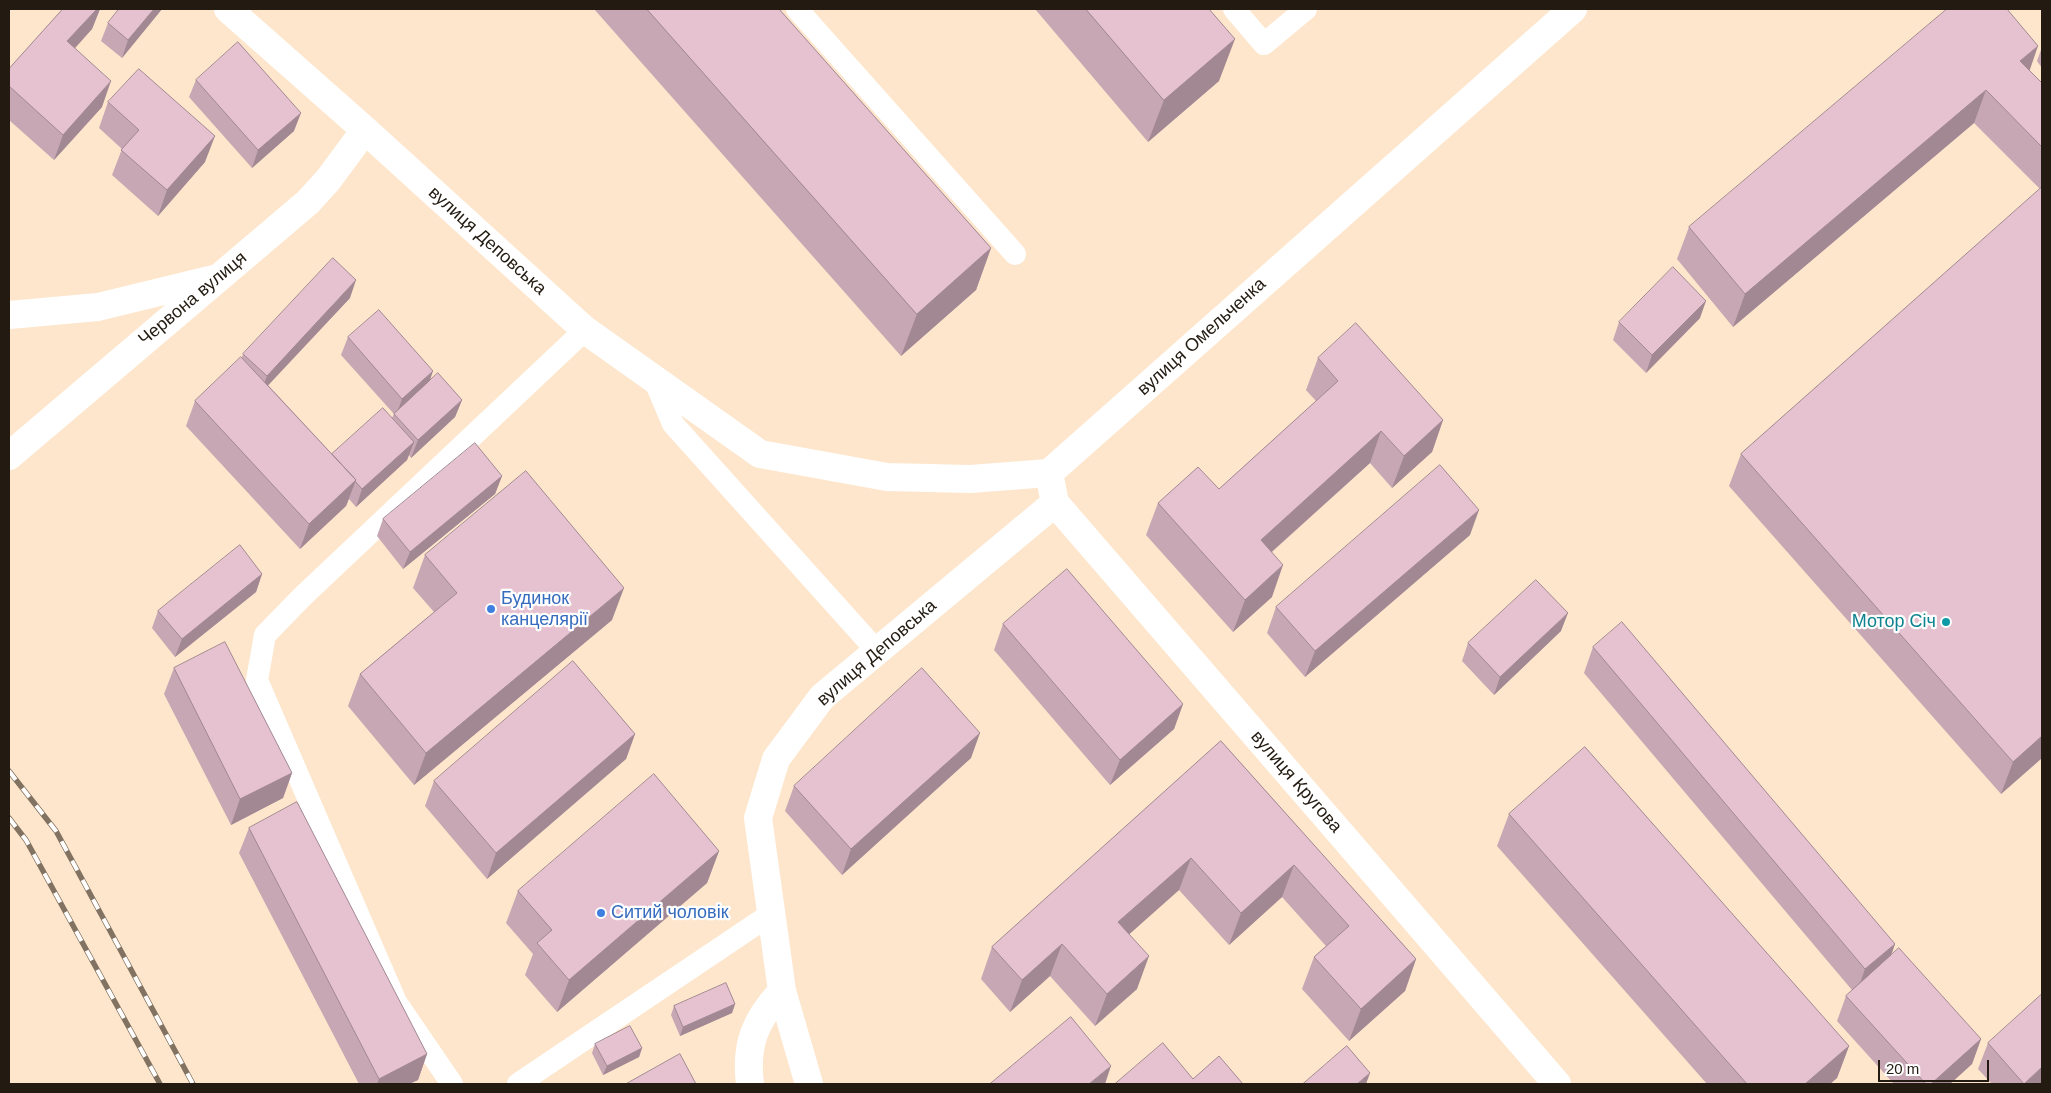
<!DOCTYPE html>
<meta charset="utf-8">
<style>
body{margin:0}
#map{position:relative;width:2051px;height:1093px;overflow:hidden;background:#fde6cc;font-family:Helvetica,sans-serif}
canvas{display:block}
.frame{position:absolute;inset:0;border:10px solid #231b11;pointer-events:none}
.scale{position:absolute;left:1878px;top:1060px;width:111px;height:22px;box-sizing:border-box;border:2px solid #231b11;border-top:0;padding-left:6px;font-size:15px;line-height:18px;white-space:nowrap;color:#231b11;-webkit-text-stroke:4px #fff;paint-order:stroke}
</style>
<div id="map">
<canvas width="2051" height="1093"></canvas>
<div class="frame"></div>
<div class="scale">20 m</div>
</div>
<script>
const ctx = document.querySelector('canvas').getContext('2d');
ctx.lineJoin = 'round';
function trace(path, color, width, dash) { ctx.strokeStyle = color; ctx.lineWidth = width; ctx.lineCap = dash ? 'butt' : 'round'; ctx.setLineDash(dash || []); ctx.stroke(path); }
function fillPath(path, color) { ctx.fillStyle = color; ctx.fill(path, 'evenodd'); }
function write(font, color, halo, rows, align = 'center') {
  ctx.font = font + ' Helvetica,sans-serif'; ctx.lineWidth = 4.5; ctx.setLineDash([]); ctx.textBaseline = 'middle'; ctx.strokeStyle = halo; ctx.fillStyle = color; for (const [text, x, y, turn = 0] of rows) {
    ctx.save(); ctx.translate(x, y); ctx.rotate((+turn || 0) * Math.PI / 180); ctx.textAlign = isNaN(turn) ? turn : align; if (halo) ctx.strokeText(text, 0, 0); ctx.fillText(text, 0, 0); ctx.restore();
  }
}
const service = new Path2D(`
 M797 9 1015 254
 M1234 9 1264 44 1306 9
 M654 379 673 424 877 651
 M452 1084 396 1002 257 680 265 635 303 596 585 330
 M518 1084 771 914`);
const minor = new Path2D(`
 M228 9 365 130 585 330 760 454 887 477 970 479 1049 473
 M9 315 98 307 213 279
 M9 456 308 202 328 180 365 130
 M782 991 809 1084
 M750 1084C745 1045 755 1020 782 991L758 818 776 759 822 697 1055 503`);
const tertiary = new Path2D(`
 M1557 1084 1055 503 1049 473 1573 9`);
const rail = new Path2D(`
 M9 771 56 831 193 1084
 M9 818 26 840 160 1084`);
const wall = new Path2D(`
 M63 9H100L92 29 75 48 102 107 54 160 9 120V69Z
 M162 9 122 58 101 41 108 23Z
 M594 9H779L991 248 976 290 901 356Z
 M1035 9H1209L1219 81 1148 142Z
 M2042 47V68L2037 61Z
 M2030 71 2042 83V758L2001 794 1729 486 1741 454 2040 189 1974 123 1733 327 1677 259 1689 227Z
 M196 80 294 131 252 168 189 97Z
 M108 102 205 162 158 216 112 175 122 149 99 128Z
 M350 298 268 385 332 454 392 418 394 414 341 355 348 337 430 381 462 400 455 417 411 458 409 455 407 460 356 507 349 499 346 506 300 549 186 426 195 401 242 357 243 354Z
 M1700 318 1646 373 1613 340 1619 322Z
 M1318 358 1443 420 1432 452 1392 488 1370 463 1272 552V597L1233 632 1146 535 1158 503 1219 489 1316 401 1306 390Z
 M502 476 495 494 403 569 377 536 383 519Z
 M1470 535 1305 677 1267 633 1276 607Z
 M425 555 612 620 414 785 348 706 360 674 434 612 413 588Z
 M262 574 256 592 175 657 152 628 158 611Z
 M1003 624 1183 704 1174 729 1110 785 994 650Z
 M1561 631 1494 695 1462 661 1468 643Z
 M1593 647 1895 944 1891 955 1981 1039 1972 1064 1950 1084H1894L1837 1021 1846 996 1852 990 1584 673Z
 M174 668 292 773 283 798 231 825 164 694Z
 M635 734 626 759 487 879 425 806 434 781Z
 M1221 741 1416 959 1405 991 1349 1041 1302 989 1314 957 1326 946 1282 897 1229 945 1179 890 1129 934 1137 989 1095 1026 1050 976 1010 1012 981 979 992 947Z
 M971 758 842 875 785 811 794 786Z
 M1509 814 1849 1046 1837 1078 1830 1084H1707L1497 846Z
 M249 828 427 1054 418 1080 409 1084H359L239 853Z
 M719 851 707 883 557 1012 525 975 533 954 506 923 518 891Z
 M735 1004 732 1013 680 1036 671 1015 674 1006Z
 M1988 1043 2042 1084H1992L1978 1069Z
 M595 1044 642 1048 639 1057 603 1075 592 1053Z`);
const shadedWall = new Path2D(`
 M97 9H100L92 29 58 67 67 41Z
 M154 9H162L122 58 128 40Z
 M1235 39 1219 81 1148 142 1164 100Z
 M2038 46 2027 78 2020 61Z
 M111 81 102 107 54 160 63 135Z
 M1986 90 1974 123 1733 327 1745 294Z
 M301 113 294 131 252 168 258 150Z
 M215 136 205 162 158 216 167 190Z
 M991 248 976 290 901 356 917 314Z
 M356 280 350 298 260 394 267 376Z
 M1706 301 1700 318 1646 373 1652 355Z
 M433 371 427 389 396 416 402 399Z
 M462 400 455 417 411 458 418 440Z
 M1443 420 1432 452 1392 488 1404 456Z
 M1381 431 1370 463 1249 572 1261 540Z
 M414 442 407 460 356 507 362 489Z
 M502 476 495 494 403 569 410 552Z
 M356 480 346 506 300 549 309 524Z
 M1479 510 1470 535 1305 677 1315 651Z
 M1283 565 1272 597 1233 632 1245 600Z
 M262 574 256 592 175 657 182 639Z
 M624 588 612 620 414 785 426 753Z
 M1568 613 1561 631 1494 695 1500 677Z
 M1183 704 1174 729 1110 785 1120 760Z
 M980 733 971 758 842 875 851 849Z
 M635 734 626 759 487 879 496 853Z
 M2042 736V758L2001 794 2013 762Z
 M292 773 283 798 231 825 240 799Z
 M719 851 707 883 557 1012 569 980Z
 M1191 858 1179 890 1106 955 1118 922Z
 M1294 865 1282 897 1229 945 1241 913Z
 M1062 944 1050 976 1010 1012 1022 980Z
 M1895 944 1886 970 1856 995 1865 969Z
 M1149 956 1137 989 1095 1026 1107 994Z
 M1416 959 1405 991 1349 1041 1361 1009Z
 M735 1004 732 1013 680 1036 683 1027Z
 M1981 1039 1972 1064 1950 1084H1931Z
 M1849 1046 1837 1078 1830 1084H1805Z
 M642 1048 639 1057 603 1075 607 1066Z
 M427 1054 418 1080 409 1084H377L379 1079Z
 M1111 1066 1105 1084H1089Z
 M2042 1067V1084H2024Z
 M1370 1073 1366 1084H1357Z`);
const building = new Path2D(`
 M63 9H97L67 41 111 81 63 135 9 86V69Z
 M119 9H154L128 40 108 23Z
 M647 9H779L991 248 917 314Z
 M1086 9H1209L1235 39 1164 100Z
 M1947 9H2007L2038 46 2020 61 2042 83V147L1986 90 1745 294 1689 227Z
 M238 42 301 113 258 150 196 80Z
 M139 69 215 136 167 190 121 150 139 130 108 102Z
 M2042 187V736L2013 762 1741 454Z
 M333 258 356 280 267 376 243 354Z
 M1673 267 1706 301 1652 355 1619 322Z
 M379 310 433 371 402 399 348 337Z
 M1356 323 1443 420 1404 456 1381 431 1261 540 1283 565 1245 600 1158 503 1198 467 1219 489 1338 381 1318 358Z
 M241 357 356 480 309 524 195 401Z
 M438 373 462 400 418 440 394 414Z
 M383 408 414 442 362 489 355 481 356 480 332 454Z
 M475 443 502 476 410 552 383 519Z
 M1440 465 1479 510 1315 651 1276 607Z
 M526 471 624 588 426 753 360 674 457 593 425 555Z
 M240 545 262 574 182 639 158 611Z
 M1067 569 1183 704 1120 760 1003 624Z
 M1536 580 1568 613 1500 677 1468 643Z
 M1622 622 1895 944 1865 969 1593 647Z
 M225 642 292 773 240 799 174 668Z
 M573 661 635 734 496 853 434 781Z
 M922 668 980 733 851 849 794 786Z
 M1221 741 1416 959 1361 1009 1314 957 1349 926 1294 865 1241 913 1191 858 1118 922 1149 956 1107 994 1062 944 1022 980 992 947Z
 M1585 747 1849 1046 1805 1084H1747L1509 814Z
 M654 774 719 851 569 980 537 943 552 930 518 891Z
 M297 802 427 1054 379 1079 249 828Z
 M1899 948 1981 1039 1931 1084H1926L1846 996Z
 M726 983 735 1004 683 1027 674 1006Z
 M2042 994V1067L2024 1084 1988 1043Z
 M1071 1017 1111 1066 1089 1084H990Z
 M630 1026 642 1048 607 1066 595 1044Z
 M1163 1043 1193 1079 1219 1056 1243 1084H1115Z
 M1347 1046 1370 1073 1357 1084H1303Z
 M680 1054 696 1084H626Z`);
const markers = [
 [491,609,5,"#3f7fe0"],
 [1946,622,5,"#0f9aa8"],
 [601,913,5,"#3f7fe0"]
];
const streetNames = [
 ["вулиця Деповська",487,241,42],
 ["Червона вулиця",193,299,-40],
 ["вулиця Омельченка",1202,337,-42],
 ["вулиця Деповська",877,653,-41],
 ["вулиця Кругова",1296,782,49]
];
const shopNames = [
 ["Будинок",501,599],
 ["канцелярії",501,620],
 ["Ситий чоловік",611,913]
];
const cultureNames = [
 ["Мотор Січ",1936,622]
];
trace(service, '#fff', 22);
trace(minor, '#fff', 28);
trace(tertiary, '#fff', 28);
trace(rail, '#817261', 5.5);
trace(rail, '#fff', 4, [11]);
fillPath(wall, '#c6a7b3');
fillPath(shadedWall, '#a18892');
fillPath(building, '#e6c2d0');
trace(building, '#a18892', 1);
for (const [x, y, r, color] of markers) { const dot = new Path2D(); dot.arc(x, y, r, 0, 2 * Math.PI); ctx.fillStyle = color; ctx.fill(dot); trace(dot, '#fff', 2); }
write('18px', '#231b11', '#fff', streetNames);
write('18px', '#366cbe', '#fff', shopNames, 'left');
write('18px', '#0d838f', '#fff', cultureNames, 'right');
</script>
